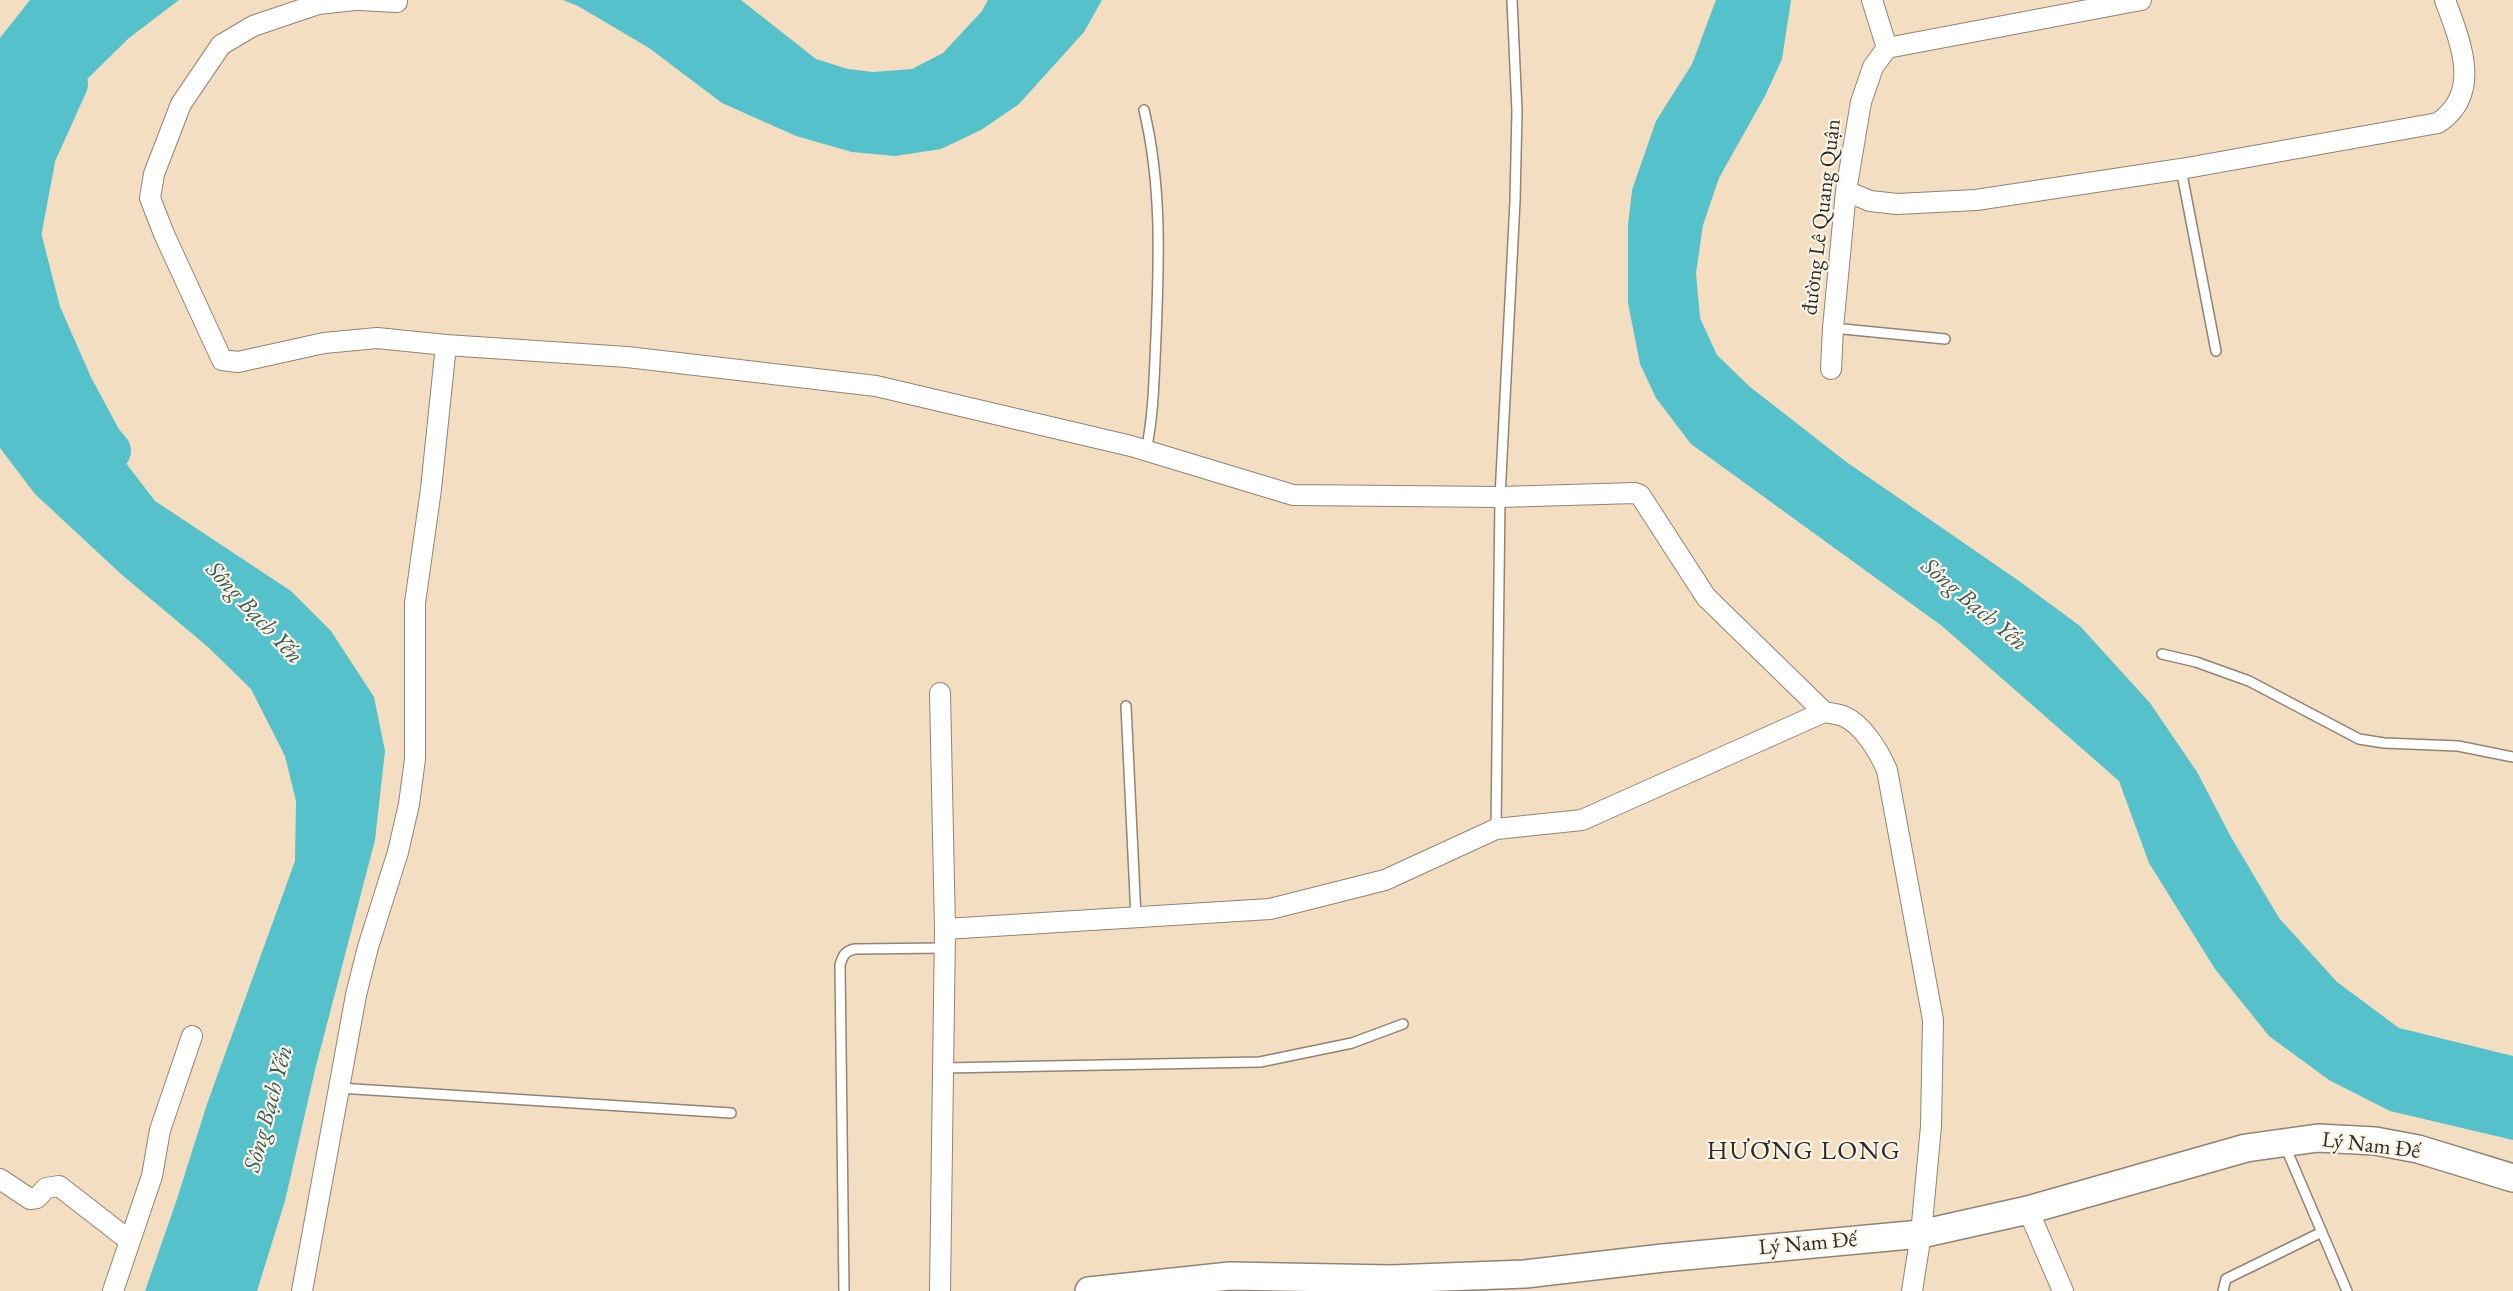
<!DOCTYPE html>
<meta charset="utf-8">
<style>
body{margin:0}
canvas{display:block;background:#f4dec1}
</style>
<canvas width="2513" height="1291"></canvas>
<script>
const ctx = document.querySelector('canvas').getContext('2d');
ctx.lineJoin = 'round';
function fillPath(path, color) { ctx.fillStyle = color; ctx.fill(path, 'evenodd'); }
function trace(path, color, width, dash) { ctx.strokeStyle = color; ctx.lineWidth = width; ctx.lineCap = dash ? 'butt' : 'round'; ctx.setLineDash(dash || []); ctx.stroke(path); }
function write(font, color, halo, rows, align = 'center') {
  ctx.font = font + ' "EB Garamond",serif'; ctx.lineWidth = 4.5; ctx.setLineDash([]); ctx.textBaseline = 'middle'; ctx.strokeStyle = halo; ctx.fillStyle = color; for (const [text, x, y, turn = 0] of rows) {
    ctx.save(); ctx.translate(x, y); ctx.rotate((+turn || 0) * Math.PI / 180); ctx.textAlign = isNaN(turn) ? turn : align; if (halo) ctx.strokeText(text, 0, 0); ctx.fillText(text, 0, 0); ctx.restore();
  }
}
const water = new Path2D(`
 M30 0H179L129 38 77 89 44 136 20 191 18 244 30 298 63 376 109 441 155 501 291 591 331 631 374 697 385 751 375 840 316 1066 285 1201 257 1291H145L176 1202 207 1104 295 861 296 801 285 756 251 689 208 647 121 574 35 494 0 448V38Z
 M563 0H741L816 59 848 69 873 72 912 69 943 53 982 11 988 0H1102L1084 32 1019 104 981 130 941 149 895 156 852 152 796 136 722 103 649 48 578 6Z
 M1716 0H1791L1782 59 1765 96 1719 178 1703 225 1696 273 1700 318 1717 355 1749 386 1845 461 2019 581 2080 626 2150 703 2197 772 2231 837 2279 918 2337 982 2399 1028 2513 1056V1140L2390 1111 2329 1080 2269 1036 2215 969 2149 863 2119 781 1942 626 1691 444 1656 398 1640 364 1628 303V225L1632 190 1656 121 1692 64Z`);
const river = new Path2D(`
 M68 84 36 155 21 235 41 313 73 386 102 440 111 451`);
const lane = new Path2D(`
 M1144 110C1162 185 1159 261 1156 337 1154 376 1154 413 1146 451
 M2181 169 2216 351
 M1833 328 1945 339
 M2162 654 2196 662 2249 681 2359 739 2384 743 2458 746 2513 757
 M1126 706 1136 918
 M1496 829 1500 497 1515 201 1517 111 1512 0
 M944 1068 1260 1062 1352 1043 1403 1024
 M339 1088 731 1113
 M2285 1146 2347 1291
 M844 1291 840 965C843 955 845 951 855 949L945 948
 M2223 1291 2226 1279 2322 1232`);
const street = new Path2D(`
 M355 0 318 4 253 26 221 45 181 104 154 174 150 198 164 234 222 360 238 362 324 343 377 338 446 345 627 357 876 386 1131 446 1293 495 1500 497 1635 493 1640 495 1706 597 1824 712C1830 713 1838 714 1843 716 1863 724 1879 752 1887 770L1933 1020 1931 1126 1921 1234 1912 1291
 M359 0 397 2
 M1872 0 1887 48
 M1846 191 1870 201 1897 204 1976 200 2181 169 2438 123C2483 93 2460 41 2445 0
 M1831 369 1833 328 1846 191 1861 102 1873 67 1887 48 2141 0
 M940 693 945 929 940 1291
 M945 929 1270 909 1385 880 1496 829 1582 820 1824 712
 M0 1179 30 1199 37 1198 46 1188 59 1186 130 1241
 M2028 1210 2063 1291
 M113 1291 152 1176 160 1130 192 1036
 M302 1291 356 995 368 947 398 852 409 804 415 759V603L431 489 446 345`);
const secondary = new Path2D(`
 M1089 1291 1230 1276 1391 1279 1525 1274 1663 1258 1921 1234 2028 1210 2246 1148 2318 1138 2375 1141 2418 1149 2513 1178`);
const streetNames = [
 ["đường Lê Quang Quận",1822,217,-83],
 ["Lý Nam Đế",2371,1146,7],
 ["Lý Nam Đế",1808,1244,-5]
];
const waterNames = [
 ["Sông Bạch Yến",1974,605,40],
 ["Sông Bạch Yến",254,613,47],
 ["Sông Bạch Yến",269,1109,-75]
];
const quarterNames = [
 ["HƯƠNG LONG",1804,1152]
];
fillPath(water, '#54c1cb');
trace(river, '#54c1cb', 40);
trace(lane, '#908476', 12);
trace(street, '#908476', 22);
trace(secondary, '#908476', 30);
trace(lane, '#fff', 9);
trace(street, '#fff', 20);
trace(secondary, '#fff', 27);
write('22px', '#2b2b2b', '#fcf5e5', streetNames);
write('italic 24px', '#37585b', '#fcf5e5', waterNames);
ctx.letterSpacing = '1.5px';
write('26px', '#2b2b2b', '#fcf5e5', quarterNames);
ctx.letterSpacing = '0px';
</script>
